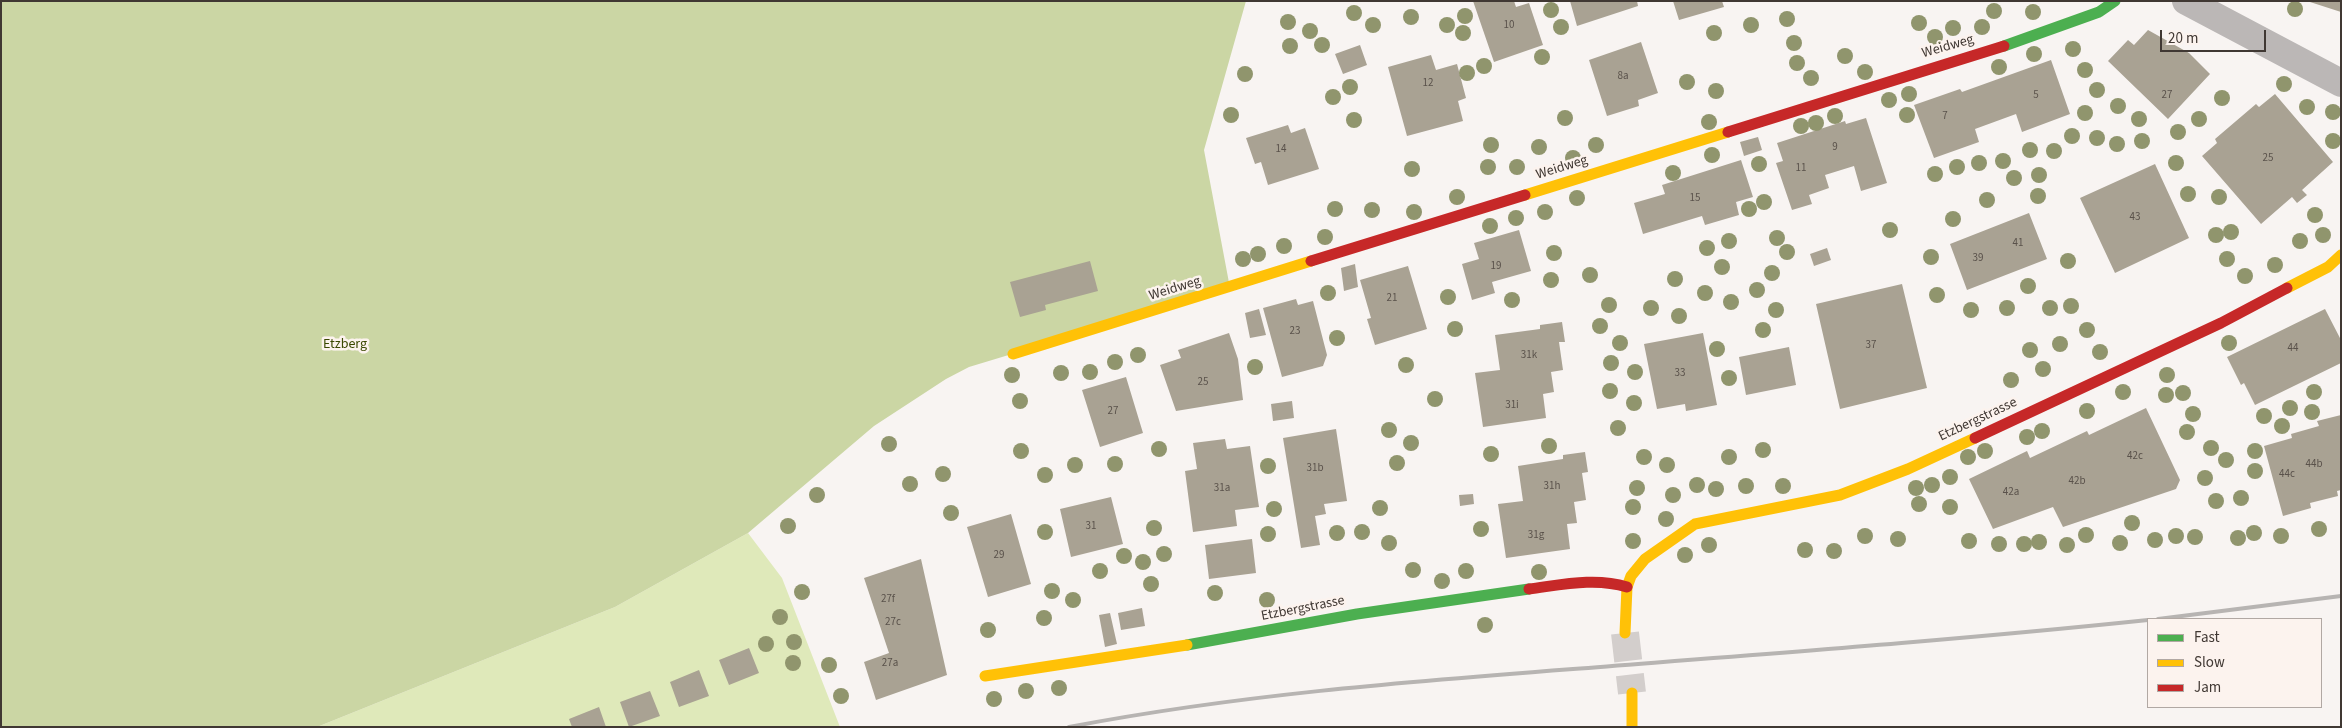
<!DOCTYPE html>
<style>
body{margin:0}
#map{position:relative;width:2342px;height:728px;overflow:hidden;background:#f8f4f2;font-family:"Source Sans 3",sans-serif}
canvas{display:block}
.frame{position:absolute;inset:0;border:2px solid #403833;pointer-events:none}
.legend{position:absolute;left:2147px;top:618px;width:175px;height:90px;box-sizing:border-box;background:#fcf3ee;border:1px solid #b1a8a3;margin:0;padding:6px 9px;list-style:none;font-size:15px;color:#403833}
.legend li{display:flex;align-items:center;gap:10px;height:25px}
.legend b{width:25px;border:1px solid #b1a8a3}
.scale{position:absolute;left:2160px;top:30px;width:106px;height:22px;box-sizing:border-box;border:2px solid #403833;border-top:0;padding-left:6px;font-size:15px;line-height:18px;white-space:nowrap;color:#403833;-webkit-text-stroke:4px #fcf3ee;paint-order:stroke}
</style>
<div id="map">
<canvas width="2342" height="728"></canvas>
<div class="frame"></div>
<ul class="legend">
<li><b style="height:6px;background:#4caf50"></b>Fast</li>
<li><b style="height:6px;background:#ffc107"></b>Slow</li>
<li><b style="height:6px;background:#c62828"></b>Jam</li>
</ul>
<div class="scale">20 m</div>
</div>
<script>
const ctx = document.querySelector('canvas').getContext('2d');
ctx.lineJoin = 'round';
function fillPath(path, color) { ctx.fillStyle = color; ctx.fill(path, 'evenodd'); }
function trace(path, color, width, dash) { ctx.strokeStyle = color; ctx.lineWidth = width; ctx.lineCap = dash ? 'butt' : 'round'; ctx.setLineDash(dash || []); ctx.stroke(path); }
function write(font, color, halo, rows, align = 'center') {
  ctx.font = font + ' "Source Sans 3",sans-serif'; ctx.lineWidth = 5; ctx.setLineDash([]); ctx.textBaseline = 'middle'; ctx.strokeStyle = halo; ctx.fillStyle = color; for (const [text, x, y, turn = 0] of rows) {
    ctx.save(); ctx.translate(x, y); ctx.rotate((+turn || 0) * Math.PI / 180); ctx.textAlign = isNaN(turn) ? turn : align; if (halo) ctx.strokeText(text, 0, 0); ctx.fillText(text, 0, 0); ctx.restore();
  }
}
const green = new Path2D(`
 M748 533 782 578 840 727H317L615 607Z`);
const forest = new Path2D(`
 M1 1H1246L1204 150 1230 288 969 367 946 379 874 426 748 533 615 607 317 727H1Z`);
const building = new Path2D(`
 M1473 1H1514L1516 7 1529 3 1543 45 1494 62Z
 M1570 1H1637L1638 6 1577 26Z
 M1673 1H1722L1724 7 1679 20Z
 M2310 1H2341V12L2310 2Z
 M2148 30 2189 53 2210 74 2168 119 2108 61 2128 40 2134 45Z
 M1641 42 1658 93 1638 100 1639 106 1607 116 1589 60Z
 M1360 45 1367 65 1343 74 1335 54Z
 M1431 55 1436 70 1457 64 1466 98 1458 101 1463 121 1407 136 1388 67Z
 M2051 60 2070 114 2022 132 2016 114 1975 129 1979 142 1934 158 1914 105 1960 89 1962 92Z
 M2275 94 2333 162 2302 190 2307 195 2297 203 2292 197 2261 224 2202 156 2217 143 2215 139 2256 104 2259 107Z
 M1866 118 1887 183 1861 191 1854 166 1825 175 1829 188 1809 195 1812 204 1792 210 1776 163 1783 161 1777 143 1845 121 1846 124Z
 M1288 125 1291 133 1305 128 1319 169 1268 185 1261 162 1255 164 1246 138Z
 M1758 137 1762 150 1744 156 1740 142Z
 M1741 160 1753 197 1736 202 1739 215 1705 225 1702 216 1643 234 1634 203 1665 194 1662 185Z
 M2155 164 2189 238 2115 273 2080 198Z
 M2029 213 2047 259 1967 290 1950 244Z
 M1519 230 1531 271 1492 282 1495 293 1472 300 1462 264 1479 259 1474 243Z
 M1827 248 1831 260 1814 266 1810 254Z
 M1090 261 1098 291 1045 305 1046 310 1020 317 1010 282Z
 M1355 264 1358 287 1344 291 1341 268Z
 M1408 266 1427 329 1375 345 1367 319 1371 318 1360 280Z
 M1902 284 1927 388 1840 409 1816 304Z
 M1296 299 1298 305 1313 301 1327 355 1323 366 1282 377 1263 308Z
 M1259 309 1266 335 1250 338 1245 313Z
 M2325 309 2341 340V363L2255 405 2244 383 2241 385 2227 357Z
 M1562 322 1565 342H1559L1563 370 1551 372 1554 392 1543 394 1546 418 1483 427 1475 373 1500 370 1495 335 1540 329V325Z
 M1229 333 1238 359 1243 400 1176 411 1160 365 1181 358 1178 350Z
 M1703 333 1717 405 1686 411 1685 404 1657 409 1644 344Z
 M1789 347 1796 385 1746 395 1739 357Z
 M1126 377 1143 433 1100 447 1082 390Z
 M1292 401 1294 418 1273 421 1271 404Z
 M2146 408 2180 480 2176 489 2063 527 2053 507 1993 529 1969 479 2027 451 2030 458 2087 431 2089 435Z
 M2341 415V490L2337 491 2338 496 2310 503 2311 508 2283 516 2264 446 2292 438 2291 434 2319 426 2317 421Z
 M1336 429 1347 501 1324 504 1326 514 1315 516 1320 545 1301 548 1283 438Z
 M1225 439 1227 449 1250 446 1259 507 1235 510 1237 526 1193 532 1185 471 1197 469 1193 443Z
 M1585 452 1588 472 1582 473 1586 500 1574 502 1577 523 1567 524 1570 549 1506 558 1498 504 1523 501 1518 466 1563 459V455Z
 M1473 494 1474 504 1460 506 1459 495Z
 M1111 497 1123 544 1071 557 1060 509Z
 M1011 514 1031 584 988 597 967 527Z
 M1252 539 1256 573 1209 579 1205 545Z
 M921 559 947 675 876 700 864 662 889 653 864 578Z
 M1142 608 1145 626 1121 630 1118 613Z
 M1110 613 1117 644 1105 647 1099 615Z
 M749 648 759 673 729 685 719 660Z
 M699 670 709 696 679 707 670 682Z
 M650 691 660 716 629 727 620 702Z
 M599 707 606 727H572L569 719Z`);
const secondaryTunnel = new Path2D(`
 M1625 633 1632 693`);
const street = new Path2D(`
 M2186 1 2341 83`);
const fast = new Path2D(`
 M2004 46 2099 12 2115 1
 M1187 645 1357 614 1529 589`);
const slow = new Path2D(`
 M1525 195 1728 132
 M2287 288 2328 267 2341 255
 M1013 354 1311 261
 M1625 633 1627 587 1631 576 1645 559 1695 524 1840 495 1908 469 1975 438
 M985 676 1187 645
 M1632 693V727`);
const jam = new Path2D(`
 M1728 132 2004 46
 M1311 261 1525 195
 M1975 438 2221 323 2287 288
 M1529 589C1561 585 1595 577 1627 587`);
const rail = new Path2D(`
 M2158 619 2341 596
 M1069 727C1236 695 1404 682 1573 669 1765 654 1957 640 2148 620`);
const trees = [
 [2295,9],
 [1551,10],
 [1994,11],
 [2033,12],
 [1354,13],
 [1465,16],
 [1411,17],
 [1787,19],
 [1288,22],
 [1919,23],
 [1373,25],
 [1447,25],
 [1751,25],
 [1561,27],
 [1982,27],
 [1953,28],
 [1310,31],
 [1463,33],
 [1714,33],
 [1935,37],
 [1794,43],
 [1322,45],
 [1290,46],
 [2073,49],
 [2034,54],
 [1845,56],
 [1542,57],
 [1797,63],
 [1484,66],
 [1999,67],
 [2085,70],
 [1865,72],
 [1467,73],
 [1245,74],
 [1811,78],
 [1687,82],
 [2284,84],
 [1350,87],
 [2097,90],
 [1716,91],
 [1909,94],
 [1333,97],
 [2222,98],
 [1889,100],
 [2118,106],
 [2307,107],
 [2333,112],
 [2085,113],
 [1231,115],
 [1907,115],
 [1835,116],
 [1565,118],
 [2139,119],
 [2199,119],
 [1354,120],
 [1709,122],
 [1816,123],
 [1801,126],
 [2178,132],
 [2072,136],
 [2097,138],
 [2142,141],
 [2333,141],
 [2117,144],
 [1491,145],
 [1596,145],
 [1539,147],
 [2030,150],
 [2054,151],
 [1712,155],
 [1573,158],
 [2003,161],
 [1979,163],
 [2176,163],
 [1759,164],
 [1488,167],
 [1517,167],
 [1957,167],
 [1412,169],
 [1673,173],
 [1935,174],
 [2039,175],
 [2014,178],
 [2188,194],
 [2038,196],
 [1457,197],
 [2219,197],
 [1577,198],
 [1987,200],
 [1764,202],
 [1335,209],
 [1749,209],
 [1372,210],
 [1414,212],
 [1545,212],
 [2315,215],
 [1516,218],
 [1953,219],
 [1490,226],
 [1890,230],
 [2231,232],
 [2216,235],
 [2323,235],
 [1325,237],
 [1777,238],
 [1729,241],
 [2300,241],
 [1284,246],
 [1707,248],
 [1787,252],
 [1554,253],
 [1258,254],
 [1931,257],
 [1243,259],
 [2227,259],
 [2068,261],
 [2275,265],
 [1722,267],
 [1772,273],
 [1590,275],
 [2245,276],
 [1675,279],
 [1551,280],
 [2028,286],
 [1757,290],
 [1328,293],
 [1705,293],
 [1937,295],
 [1448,297],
 [1512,300],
 [1731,302],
 [1609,305],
 [2071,306],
 [1651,308],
 [2007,308],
 [2050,308],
 [1776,310],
 [1971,310],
 [1679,316],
 [1600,326],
 [1455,329],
 [1763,330],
 [2087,330],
 [1337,338],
 [1620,343],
 [2229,343],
 [2060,344],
 [1717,349],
 [2030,350],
 [2100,352],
 [1138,355],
 [1115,362],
 [1611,363],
 [1406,365],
 [1255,367],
 [2043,369],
 [1090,372],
 [1635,372],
 [1061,373],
 [1012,375],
 [2167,375],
 [1729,378],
 [2011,380],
 [1610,391],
 [2123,392],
 [2314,392],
 [2183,393],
 [2166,395],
 [1435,399],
 [1020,401],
 [1634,403],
 [2290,408],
 [2087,411],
 [2312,412],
 [2193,414],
 [2264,416],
 [2282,426],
 [1618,428],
 [1389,430],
 [2042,431],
 [2187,432],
 [2027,437],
 [1411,443],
 [889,444],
 [1549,446],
 [2211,448],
 [1159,449],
 [1763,450],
 [1021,451],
 [1985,451],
 [2255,451],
 [1491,454],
 [1644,457],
 [1729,457],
 [1968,457],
 [2226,460],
 [1397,463],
 [1115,464],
 [1075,465],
 [1667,465],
 [1268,466],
 [2255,471],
 [943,474],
 [1045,475],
 [1950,477],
 [2205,478],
 [910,484],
 [1697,485],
 [1932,485],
 [1746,486],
 [1783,486],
 [1637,488],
 [1916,488],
 [1716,489],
 [817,495],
 [1673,495],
 [2241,498],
 [2216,501],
 [1919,504],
 [1633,507],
 [1950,507],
 [1380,508],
 [1274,509],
 [951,513],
 [1666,519],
 [2132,523],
 [788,526],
 [1154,528],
 [1481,529],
 [2319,529],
 [1045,532],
 [1362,532],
 [1337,533],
 [2254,533],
 [1268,534],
 [2086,535],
 [1865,536],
 [2176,536],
 [2281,536],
 [2195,537],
 [2238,538],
 [1898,539],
 [2155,540],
 [1633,541],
 [1969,541],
 [2039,542],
 [1389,543],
 [2120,543],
 [1999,544],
 [2024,544],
 [1709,545],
 [2067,545],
 [1805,550],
 [1834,551],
 [1164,554],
 [1685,555],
 [1124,556],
 [1143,562],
 [1413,570],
 [1100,571],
 [1466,571],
 [1539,572],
 [1442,581],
 [1151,584],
 [1052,591],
 [802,592],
 [1215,593],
 [1073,600],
 [1267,600],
 [780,617],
 [1044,618],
 [1485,625],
 [988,630],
 [794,642],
 [766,644],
 [793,663],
 [829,665],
 [1059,688],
 [1026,691],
 [841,696],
 [994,699]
];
const numberNames = [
 ["10",1509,26],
 ["8a",1623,77],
 ["12",1428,84],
 ["5",2036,96],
 ["27",2167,96],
 ["7",1945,117],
 ["9",1835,148],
 ["14",1281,150],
 ["25",2268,159],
 ["11",1801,169],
 ["15",1695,199],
 ["43",2135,218],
 ["41",2018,244],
 ["39",1978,259],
 ["19",1496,267],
 ["21",1392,299],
 ["23",1295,332],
 ["37",1871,346],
 ["44",2293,349],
 ["31k",1529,356],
 ["33",1680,374],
 ["25",1203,383],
 ["31i",1512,406],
 ["27",1113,412],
 ["42c",2135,457],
 ["44b",2314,465],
 ["31b",1315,469],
 ["44c",2287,475],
 ["42b",2077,482],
 ["31h",1552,487],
 ["31a",1222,489],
 ["42a",2011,493],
 ["31",1091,527],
 ["31g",1536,536],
 ["29",999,556],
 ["27f",888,600],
 ["27c",893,623],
 ["27a",890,664]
];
const streetNames = [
 ["Weidweg",1948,47,-16],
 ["Weidweg",1562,168,-17],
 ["Weidweg",1175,289,-17],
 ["Etzbergstrasse",1978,420,-25],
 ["Etzbergstrasse",1303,609,-11]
];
const parkNames = [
 ["Etzberg",345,345]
];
fillPath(green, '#dfe9ba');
fillPath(forest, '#cbd6a4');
fillPath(building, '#a9a293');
trace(secondaryTunnel, '#d3cecc', 28, [28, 14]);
trace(street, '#bbb7b6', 28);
trace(fast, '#4caf50', 11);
trace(slow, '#ffc107', 11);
trace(jam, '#c62828', 11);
trace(rail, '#b7b4b2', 4);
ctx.fillStyle = '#90956d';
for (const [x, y] of trees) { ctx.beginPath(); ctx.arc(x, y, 8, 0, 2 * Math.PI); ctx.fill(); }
write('11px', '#5a524b', null, numberNames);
write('14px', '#403833', '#fcf3ee', streetNames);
write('14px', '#3a4801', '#fcf3ee', parkNames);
</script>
